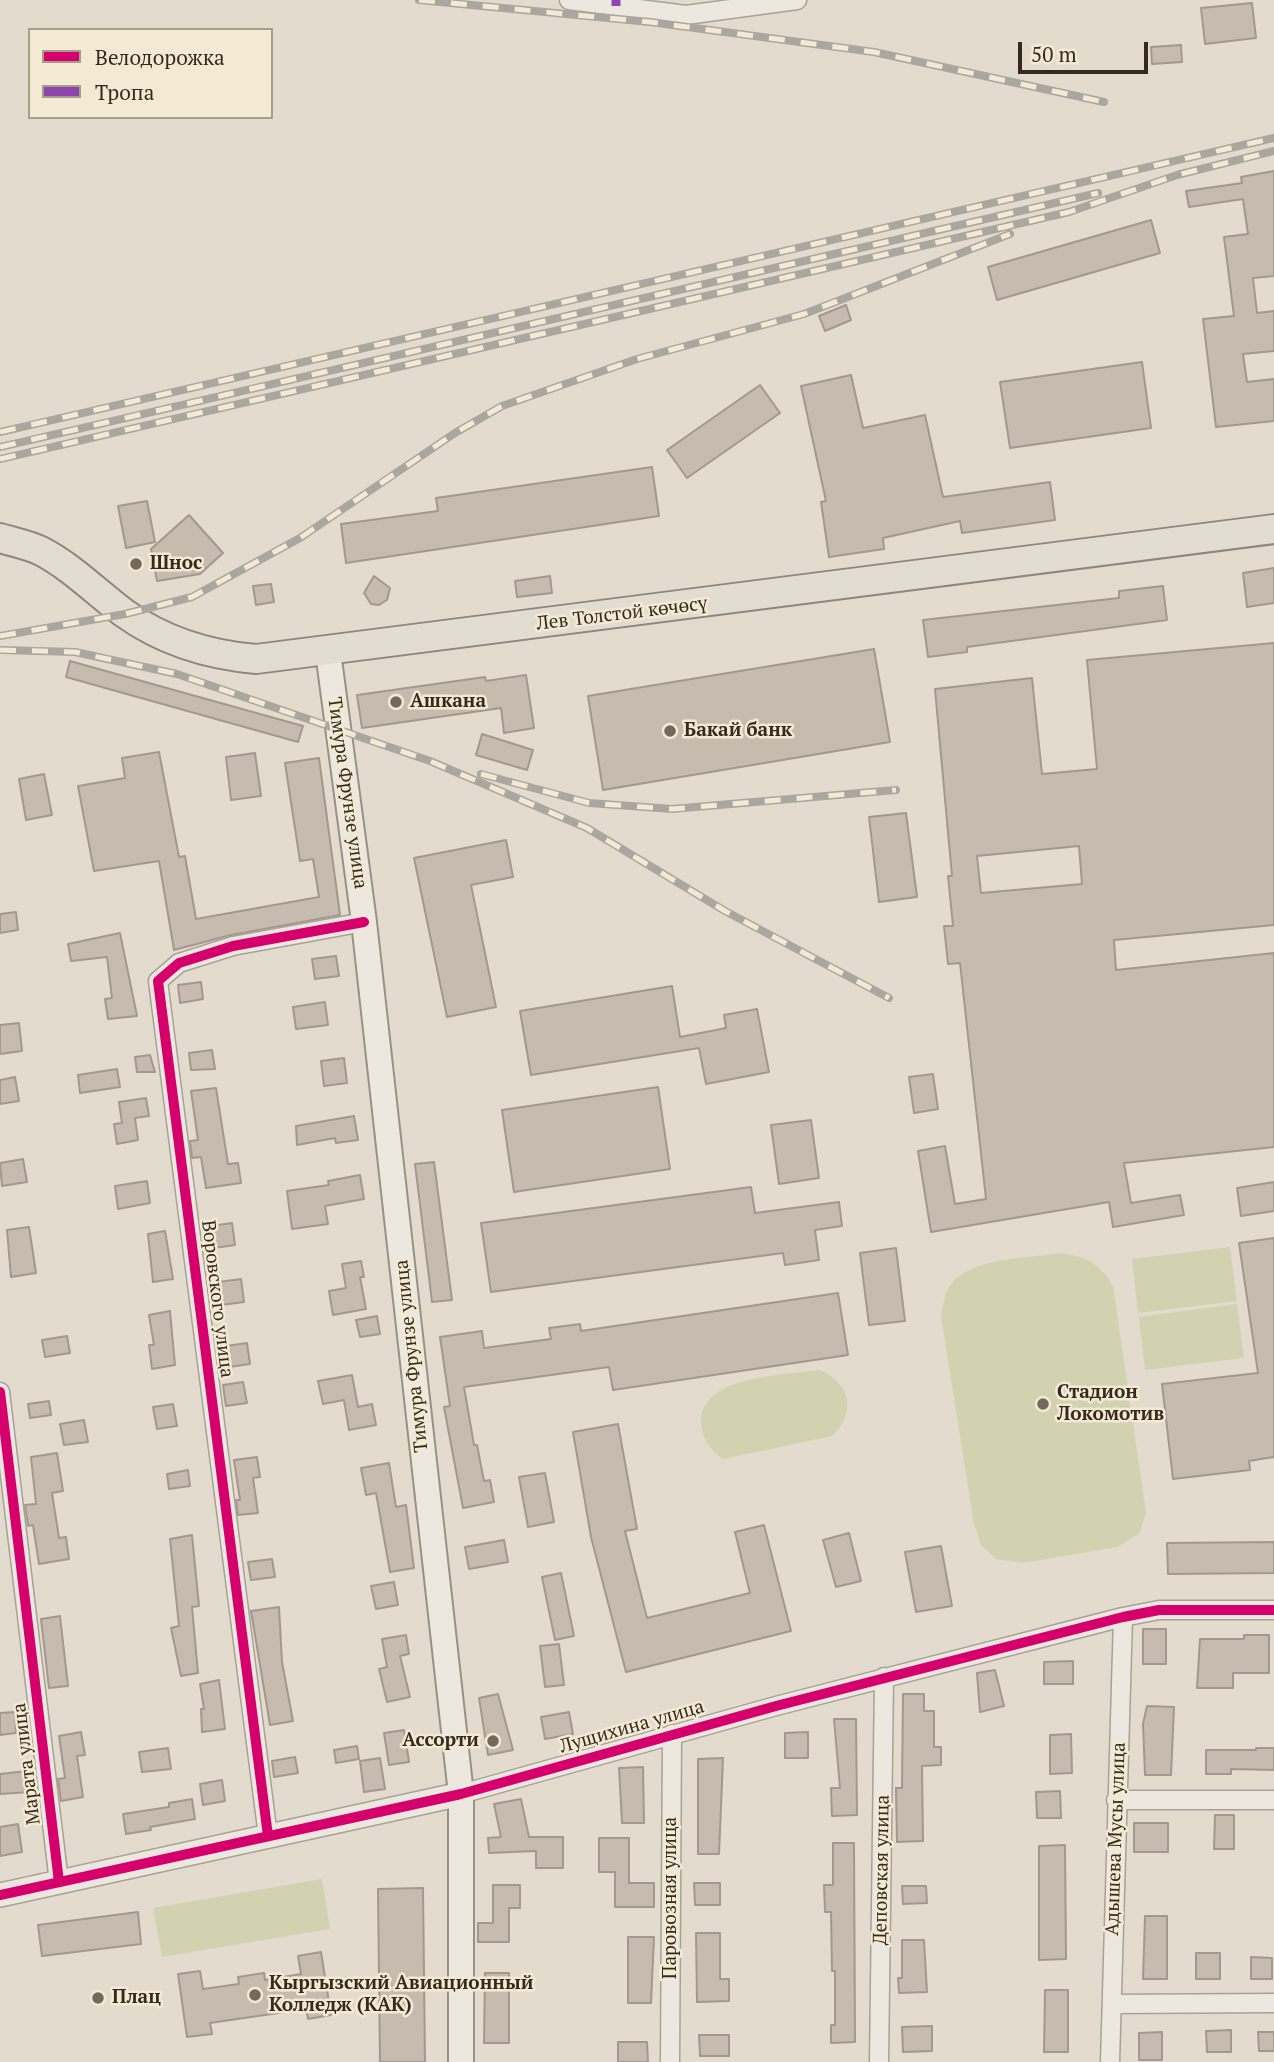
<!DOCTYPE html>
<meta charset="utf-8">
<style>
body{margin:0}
#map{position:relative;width:1274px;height:2062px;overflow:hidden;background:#e3dcce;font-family:"PT Serif",serif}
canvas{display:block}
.legend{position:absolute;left:28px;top:28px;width:245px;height:91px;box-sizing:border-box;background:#f3ead4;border:2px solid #a79d8c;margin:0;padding:9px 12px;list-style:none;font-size:21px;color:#362a1f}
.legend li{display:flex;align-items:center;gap:14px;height:35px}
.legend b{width:35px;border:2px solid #a79d8c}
.scale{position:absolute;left:1018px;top:42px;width:130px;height:32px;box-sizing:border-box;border:4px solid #362a1f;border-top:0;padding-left:9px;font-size:21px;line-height:24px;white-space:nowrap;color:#362a1f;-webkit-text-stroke:5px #f3ead4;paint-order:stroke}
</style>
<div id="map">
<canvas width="1274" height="2062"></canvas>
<ul class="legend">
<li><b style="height:9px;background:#d6006c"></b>Велодорожка</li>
<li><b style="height:9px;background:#8e44ad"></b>Тропа</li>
</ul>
<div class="scale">50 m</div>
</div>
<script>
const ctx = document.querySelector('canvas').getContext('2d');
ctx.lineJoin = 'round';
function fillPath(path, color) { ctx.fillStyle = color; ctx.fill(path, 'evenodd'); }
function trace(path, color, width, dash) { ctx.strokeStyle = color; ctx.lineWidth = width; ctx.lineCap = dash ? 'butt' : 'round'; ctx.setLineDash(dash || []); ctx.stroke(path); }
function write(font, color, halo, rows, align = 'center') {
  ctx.font = font + ' "PT Serif",serif'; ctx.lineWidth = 5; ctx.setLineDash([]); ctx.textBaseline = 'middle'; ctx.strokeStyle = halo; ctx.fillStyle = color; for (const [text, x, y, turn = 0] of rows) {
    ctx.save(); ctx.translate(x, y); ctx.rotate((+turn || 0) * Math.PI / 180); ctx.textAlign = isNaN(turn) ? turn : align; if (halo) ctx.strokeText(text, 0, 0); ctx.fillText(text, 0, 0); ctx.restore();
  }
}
const green = new Path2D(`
 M1230 1247 1237 1301 1138 1313 1132 1259Z
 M1058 1253C1085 1256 1099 1262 1113 1286L1146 1513 1139 1534 1117 1547 1023 1563 996 1559 981 1545 974 1524 941 1316C943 1308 944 1296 948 1289 966 1257 1026 1259 1058 1253Z
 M1237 1304 1244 1358 1145 1370 1139 1317Z
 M819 1370C851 1382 857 1413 832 1436L723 1459C711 1450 702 1440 701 1423 701 1374 783 1376 819 1370Z
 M322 1879 330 1929 162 1957 153 1908Z`);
const building = new Path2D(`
 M1252 3 1256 38 1205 44 1201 8Z
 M1181 45 1182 62 1152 64 1151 47Z
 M1274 171V276L1253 278 1257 313 1274 311V351L1243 354 1247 382 1274 379V421L1216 427 1203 319 1234 316 1224 237 1248 234 1243 199 1189 207 1186 191 1242 183 1241 177Z
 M1151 220 1160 253 997 300 988 267Z
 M846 305 851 320 825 331 819 316Z
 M1142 362 1151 428 1010 448 1000 382Z
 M851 375 863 428 925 415 943 497 1050 482 1055 520 962 533 960 521 883 538 884 549 829 557 821 502 826 501 801 386Z
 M760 385 780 413 687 478 667 450Z
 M652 467 659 516 346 563 341 524 438 511 436 498Z
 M147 501 155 542 126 548 118 506Z
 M189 515 223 553 200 574 157 581 151 549Z
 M1274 568V603L1247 607 1243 573Z
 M374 576 390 588 387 600 379 605 371 604 364 593Z
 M550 576 552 593 517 597 515 581Z
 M271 584 274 602 256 605 253 586Z
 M1163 586 1167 620 967 647V652L928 657 923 620 1119 598V591Z
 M1274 643V925L1114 940 1116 970 1274 953V1147L1124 1163 1131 1203 1180 1195 1184 1215 1113 1227 1109 1202 931 1232 918 1151 945 1146 955 1204 986 1199 960 963 948 964 944 926H953L948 876H952L935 689 1032 678 1042 774 1097 769 1087 660ZM1079 846 1082 884 981 893 977 856Z
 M874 649 890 742 603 790 588 696Z
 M70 661 303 726 298 742 66 677Z
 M526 675 534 728 504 733 501 708 362 728 357 695 485 677 486 681Z
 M482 734 533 750 527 770 476 755Z
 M159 752 179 857 185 856 196 919 319 897 313 859 300 861 285 763 319 758 340 915 231 935 174 950 159 861 94 871 78 786 125 778 122 758Z
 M255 753 261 796 231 800 226 757Z
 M44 774 52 815 26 820 19 779Z
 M906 813 917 897 879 902 869 817Z
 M506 840 513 877 471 885 496 1007 447 1017 414 858Z
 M16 912 18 930 0 933V914Z
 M120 933 137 1016 108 1019 105 999 112 998 107 957 71 961 68 944Z
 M336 956 339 976 315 979 312 959Z
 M201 982 203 999 180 1003 178 985Z
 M672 986 680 1037 726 1028 724 1015 757 1009 769 1072 706 1084 699 1048 531 1075 520 1011Z
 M325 1002 328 1025 296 1029 293 1007Z
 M19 1023 22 1051 0 1054V1025Z
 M212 1050 215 1069 191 1070 189 1053Z
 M150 1055 155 1072H137L135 1057Z
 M344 1058 347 1083 324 1086 321 1061Z
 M117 1069 120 1087 80 1093 78 1075Z
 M933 1074 938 1109 914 1113 909 1077Z
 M15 1077 19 1101 0 1104V1080Z
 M658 1087 670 1169 514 1192 502 1110Z
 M216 1088 228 1164 238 1163 241 1183 206 1188 201 1157 192 1158 190 1141 198 1140 191 1091Z
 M146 1098 149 1116 135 1118 138 1140 117 1144 114 1124 122 1123 119 1102Z
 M354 1116 358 1140 336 1143 335 1138 297 1145 296 1126Z
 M811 1120 819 1178 779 1184 771 1125Z
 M23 1159 27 1182 2 1186 0 1163Z
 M434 1162 452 1300 432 1302 415 1164Z
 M360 1175 364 1199 325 1206 328 1224 292 1229 287 1191 329 1185 328 1181Z
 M147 1181 150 1203 118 1209 115 1186Z
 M1274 1182V1211L1241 1216 1237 1188Z
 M751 1187 755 1213 839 1202 842 1226 815 1230 819 1260 785 1265 783 1253 491 1292 481 1223Z
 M232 1223 235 1245 214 1248 211 1226Z
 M29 1227 36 1273 11 1277 7 1230Z
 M165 1231 173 1279 153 1282 148 1234Z
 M1274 1238V1457L1249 1461 1250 1470 1173 1479 1162 1384 1258 1373 1239 1243Z
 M896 1248 905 1321 869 1325 860 1253Z
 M361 1261 364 1277H360L366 1309 333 1315 329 1291 346 1288 342 1264Z
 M241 1279 244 1302 221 1305 218 1282Z
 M838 1293 848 1355 613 1390 609 1367 464 1387 474 1445H477L484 1481 490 1480 494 1502 463 1508 444 1407 450 1406 440 1337 482 1331 484 1348 551 1339 549 1328 580 1324 581 1331Z
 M170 1311 175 1365 152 1369 149 1345H154L149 1315Z
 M377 1316 380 1334 360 1337 356 1320Z
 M67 1336 70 1353 45 1357 42 1340Z
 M247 1343 250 1364 229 1367 226 1346Z
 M352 1375 358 1407 372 1404 376 1425 349 1430 344 1400 323 1404 318 1381Z
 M243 1382 247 1403 226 1406 223 1385Z
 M49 1401 51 1415 30 1418 28 1404Z
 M173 1404 177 1426 157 1429 153 1407Z
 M84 1420 88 1442 64 1445 60 1424Z
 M618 1424 637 1529 625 1531 647 1618 750 1593 735 1532 764 1525 791 1631 626 1672 591 1537 573 1432Z
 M57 1453 63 1491 52 1493 59 1538 66 1537 69 1559 39 1564 33 1525 28 1526 25 1505 36 1504 31 1457Z
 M257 1457 260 1477 253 1478 258 1513 238 1515 236 1500H240L234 1460Z
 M389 1463 396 1507 406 1505 414 1568 390 1572 376 1493 366 1495 361 1468Z
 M188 1470 190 1486 169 1489 167 1474Z
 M545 1473 554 1522 528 1527 519 1477Z
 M849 1533 861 1581 836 1587 823 1540Z
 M192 1535 199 1606 192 1607 198 1673 181 1676 171 1628 179 1626 170 1539Z
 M504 1540 508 1562 469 1569 465 1547Z
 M1274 1542V1573L1168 1574 1167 1543Z
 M941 1546 952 1606 916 1612 905 1552Z
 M272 1559 275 1577 251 1580 248 1562Z
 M561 1573 574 1636 555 1640 542 1577Z
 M394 1582 398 1605 376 1609 371 1586Z
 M279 1607 282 1662 293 1721 270 1725 251 1611Z
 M60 1616 68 1686 49 1688 41 1619Z
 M1143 1629H1166V1664H1143Z
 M406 1635 409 1654 400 1656 410 1697 387 1702 379 1669 387 1667 382 1639Z
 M1244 1635H1269V1673H1233V1688H1197L1200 1639H1244Z
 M559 1644 564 1685 545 1687 540 1646Z
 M1073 1661V1684H1044V1662Z
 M995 1670 1004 1706 980 1712 977 1673Z
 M219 1680 225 1729 202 1732 201 1709H204L200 1684Z
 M498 1694 513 1750 488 1755 479 1698Z
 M903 1694H924V1711H934V1747H941V1765L922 1766 923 1841 897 1842 896 1788H902Z
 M1147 1706 1174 1707 1171 1775H1145L1143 1724Z
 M15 1712 16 1733 0 1735V1713Z
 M569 1712 573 1734 545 1739 541 1717Z
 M834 1719H856L857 1815 832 1816 831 1788H840Z
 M404 1730 409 1762 389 1765 384 1733Z
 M81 1732 85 1755 77 1756 83 1797 61 1801 58 1779 65 1778 59 1736Z
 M808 1732V1758H785V1733Z
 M1071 1734 1072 1773 1050 1774V1735Z
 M357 1746 359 1759 336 1763 334 1750Z
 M168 1748 171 1769 142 1772 139 1752Z
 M1256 1748H1274V1770L1231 1769V1774H1206V1750H1256Z
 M295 1757 298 1773 274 1777 272 1761Z
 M380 1758 385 1789 364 1792 360 1761Z
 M723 1758 719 1854H698V1759Z
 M643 1767 644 1823H622L619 1768Z
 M27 1771 29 1792 0 1794V1774Z
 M222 1780 225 1801 203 1805 200 1784Z
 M1060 1791 1061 1818H1037L1036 1792Z
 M192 1799 195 1819 150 1827 151 1830 126 1834 123 1814 169 1807V1803Z
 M521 1799 529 1837H563V1868H536V1851L489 1853 488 1838 501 1837 494 1804Z
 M1215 1815H1234V1849H1214Z
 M1134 1823H1168V1852H1134Z
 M18 1824 22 1852 0 1856V1827Z
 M599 1838H629V1883H654V1907H615V1872H599Z
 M833 1843H854L855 2042 831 2043V2025H835V1971H832L831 1912H825L824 1885H833Z
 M1065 1845 1066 1959 1039 1960V1846Z
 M694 1883H720V1905H695Z
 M493 1885H520V1908H509V1942H478V1923H493Z
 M902 1886H926L927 1903 903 1904Z
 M423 1888 425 2062H380L378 1889Z
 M138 1912 141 1944 42 1956 38 1925Z
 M1145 1916H1167V1979H1143Z
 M696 1933H720V1979H729V2001L697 2002Z
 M628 1937H654L651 2003H628Z
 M902 1940H924L927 1992 899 1993 898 1978H902Z
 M321 1952 331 2015 308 2019 306 2009 210 2023 212 2034 187 2037 178 1974 200 1971 203 1989 239 1984 238 1977 264 1973 265 1980 301 1974 298 1956Z
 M1196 1953H1220V1979H1196Z
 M1251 1957 1272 1958V1979H1251Z
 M485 1973H509V2043H484Z
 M1045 1990H1068V2052H1044Z
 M932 2026V2051L903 2052 902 2027Z
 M1231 2030V2052H1207L1206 2031Z
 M1162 2032V2060H1139V2033Z
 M1258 2032H1274V2051H1259Z
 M699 2035H729V2056H700Z
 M618 2042H647L648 2062H618Z`);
const minor = new Path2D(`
 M569 0 686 15 797 0
 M0 1392 59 1882
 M461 1794 776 1706 1123 1617 1159 1610H1274
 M1116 1800H1274
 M268 1836 158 981 179 963 233 946 364 922
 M1112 2004 1274 2003
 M670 2062 672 1734
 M879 2062 884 1677
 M1110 2062 1123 1617`);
const tertiary = new Path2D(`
 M0 1895 461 1794`);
const secondary = new Path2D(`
 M328 652 364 922 461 1794V2062`);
const primary = new Path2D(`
 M0 538C13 542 29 545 41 551 72 567 97 593 124 613 163 641 209 655 256 659L1274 529`);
const rail = new Path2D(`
 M419 0 650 22 874 52 1104 102
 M0 432 1274 138
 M0 447 1098 193
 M0 459 1069 212 1177 175 1274 151
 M0 636 125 614 192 597 300 538 455 433 502 406 637 359 804 314 1010 234
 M0 650 75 652 177 674 430 761 587 828 725 911 889 998
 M481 774 589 803 672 809 896 790`);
const quiet = new Path2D(`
 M616 0V6`);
const cycleway = new Path2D(`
 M0 1392 59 1882
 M268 1836 158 981 179 963 233 946 364 922
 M0 1895 461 1794 776 1706 1123 1617 1159 1610H1274`);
const markers = [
 [136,564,7,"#73685c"],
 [396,702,7,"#73685c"],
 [670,731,7,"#73685c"],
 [1043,1404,7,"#73685c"],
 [493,1741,7,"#73685c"],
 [255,1995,7,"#73685c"],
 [98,1998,7,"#73685c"]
];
const poiNames = [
 ["Шнос",150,564],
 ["Ашкана",410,702],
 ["Бакай банк",684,731],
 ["Стадион",1057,1393],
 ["Локомотив",1057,1415],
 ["Ассорти",479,1741,"right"],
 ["Кыргызский Авиационный",269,1984],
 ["Колледж (КАК)",269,2006],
 ["Плац",112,1998]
];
const streetNames = [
 ["Лев Толстой көчөсү",622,614,-7],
 ["Тимура Фрунзе улица",347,793,82],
 ["Воровского улица",217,1299,83],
 ["Тимура Фрунзе улица",412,1356,-96],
 ["Лущихина улица",632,1727,-16],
 ["Марата улица",27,1764,-97],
 ["Адышева Мусы улица",1116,1839,-88],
 ["Деповская улица",882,1870,-89],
 ["Паровозная улица",671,1898,-90]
];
fillPath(green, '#d2d2b1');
fillPath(building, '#c7bbaf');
trace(building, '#a3988d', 2);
trace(minor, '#a8a197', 21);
trace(tertiary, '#a8a197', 26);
trace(secondary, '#989186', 28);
trace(primary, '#8e877e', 32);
trace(minor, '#ece7df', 18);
trace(tertiary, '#ece7df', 23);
trace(secondary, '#ece7df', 24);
trace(primary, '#e3ddd1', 28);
trace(rail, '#aba69f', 8);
trace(rail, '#f3ead4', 5, [16]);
trace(quiet, '#8e44ad', 9, [18, 9]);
trace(cycleway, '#d6006c', 10);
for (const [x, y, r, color] of markers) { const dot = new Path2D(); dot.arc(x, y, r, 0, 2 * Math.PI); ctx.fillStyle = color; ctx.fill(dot); trace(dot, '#f3ead4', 2.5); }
write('bold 19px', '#362a1f', '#f3ead4', poiNames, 'left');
write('19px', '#362a1f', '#f3ead4', streetNames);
</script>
